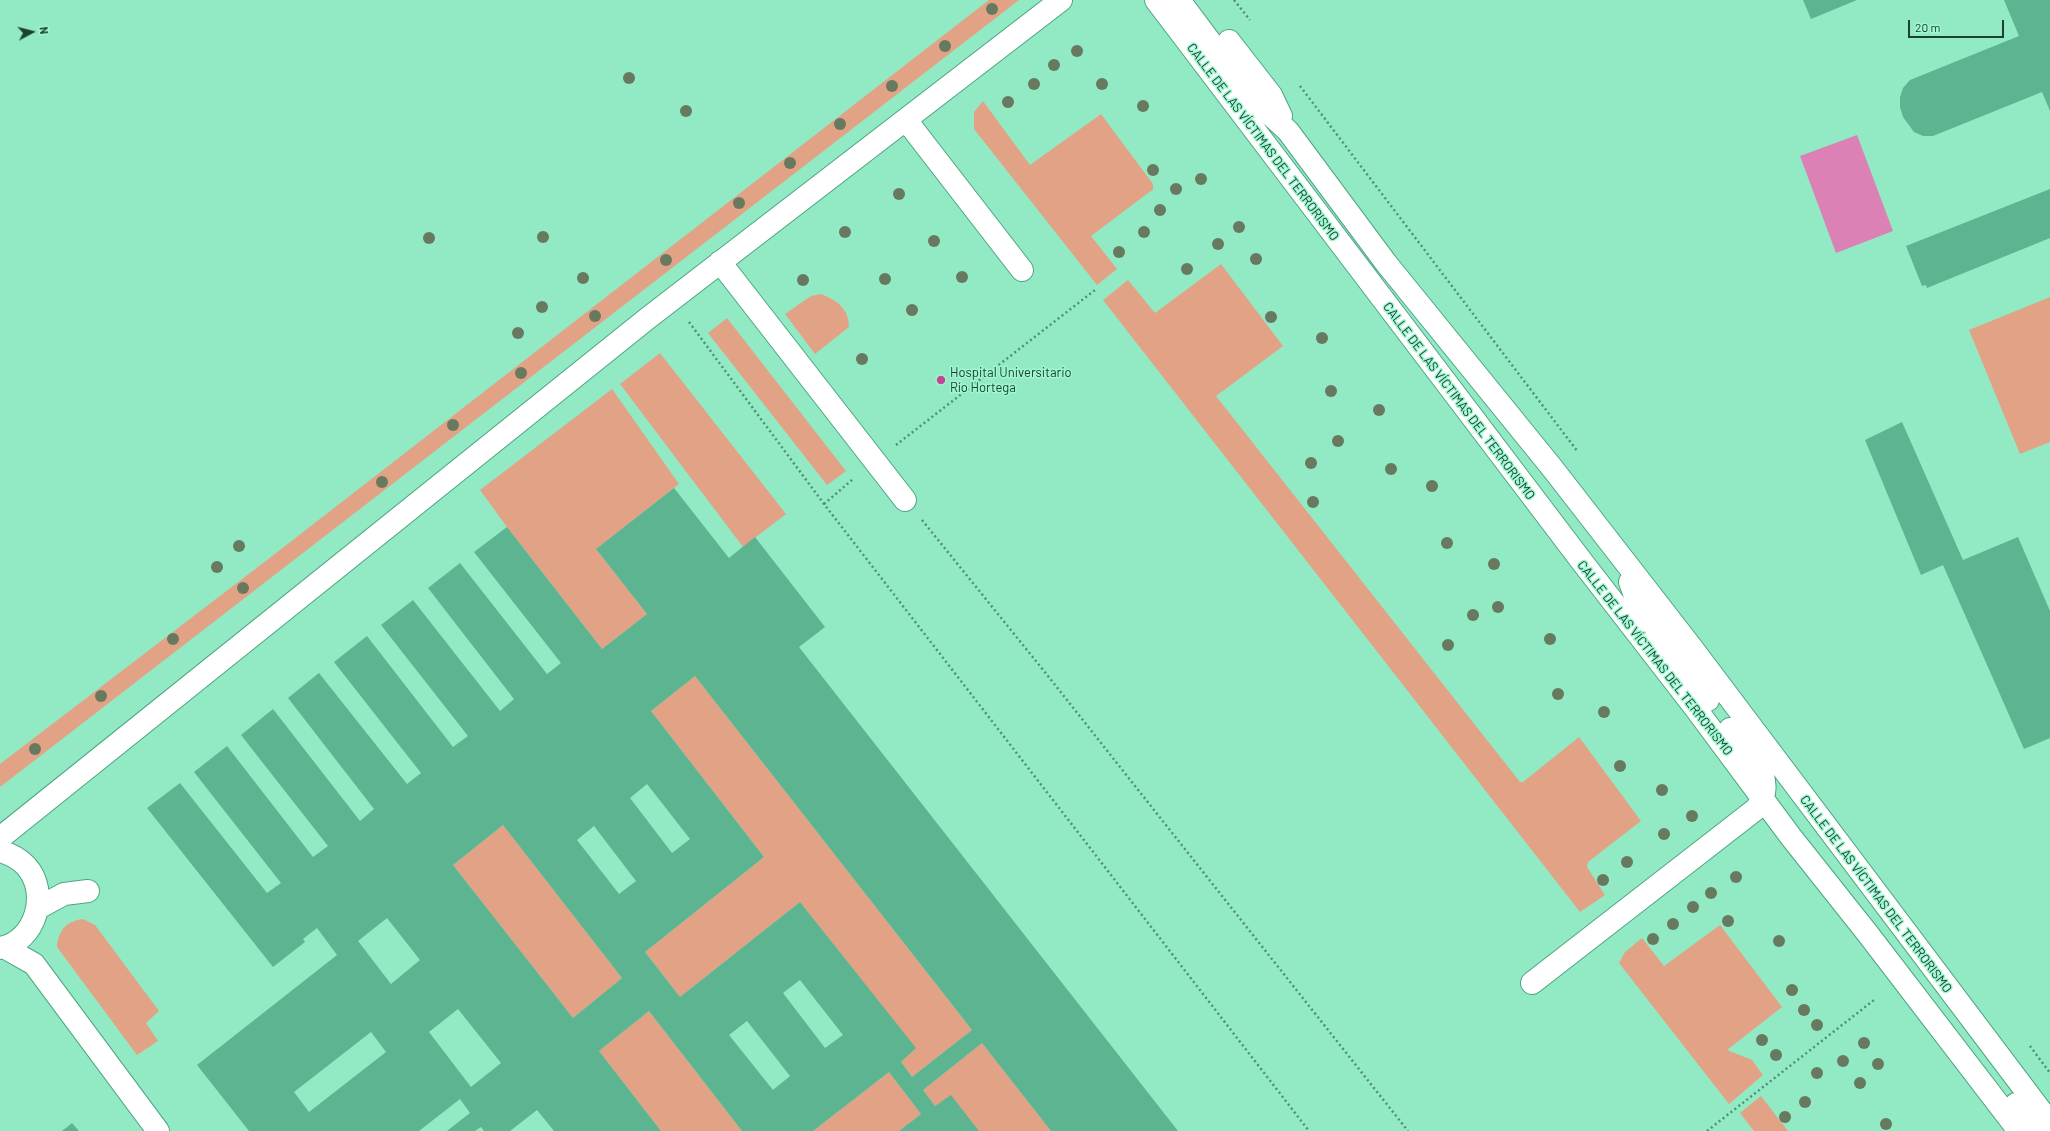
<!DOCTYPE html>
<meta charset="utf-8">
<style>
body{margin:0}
#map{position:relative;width:2050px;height:1131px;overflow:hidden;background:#92eac4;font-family:Barlow,sans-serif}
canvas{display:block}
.north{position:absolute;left:12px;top:12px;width:40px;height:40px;-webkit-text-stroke:3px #9ff7d1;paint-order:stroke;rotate:83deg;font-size:11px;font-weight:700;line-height:16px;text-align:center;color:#1c4132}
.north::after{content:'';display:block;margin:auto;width:14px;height:18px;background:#1c4132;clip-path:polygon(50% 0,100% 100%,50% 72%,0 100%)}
.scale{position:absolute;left:1908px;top:20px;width:96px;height:18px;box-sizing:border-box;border:2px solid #1c4132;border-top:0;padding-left:5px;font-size:12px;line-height:14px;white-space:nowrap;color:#1c4132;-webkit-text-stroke:3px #9ff7d1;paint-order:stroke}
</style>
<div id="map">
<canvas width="2050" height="1131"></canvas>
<div class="north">N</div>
<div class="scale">20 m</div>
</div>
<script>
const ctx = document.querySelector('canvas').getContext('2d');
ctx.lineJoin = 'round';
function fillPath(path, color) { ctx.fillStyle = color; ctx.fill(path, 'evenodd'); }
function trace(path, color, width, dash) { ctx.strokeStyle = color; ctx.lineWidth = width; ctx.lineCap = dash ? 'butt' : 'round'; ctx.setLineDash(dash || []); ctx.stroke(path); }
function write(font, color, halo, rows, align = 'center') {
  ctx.font = font + ' Barlow,sans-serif'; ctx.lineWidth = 3; ctx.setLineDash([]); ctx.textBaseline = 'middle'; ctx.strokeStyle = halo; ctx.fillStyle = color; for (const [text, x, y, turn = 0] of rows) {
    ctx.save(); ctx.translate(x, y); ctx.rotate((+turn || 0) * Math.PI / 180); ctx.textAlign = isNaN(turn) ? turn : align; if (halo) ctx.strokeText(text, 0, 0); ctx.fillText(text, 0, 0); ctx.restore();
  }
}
const green = new Path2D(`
 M989 0H1019L0 787V764L267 560Z
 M983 101 1030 165 1101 114 1153 184V190L1148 193 1091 236 1117 269 1097 285 974 129V112Z
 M1221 264 1283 346 1216 396 1520 782H1523L1579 737 1641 821 1588 862 1587 867 1605 895 1580 912 1103 300 1128 280 1155 313Z
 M821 294C837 300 849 309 849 327L815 354 785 314 811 296Z
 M2050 297V442L2020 454 1969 330Z
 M727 318 846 471 827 485 708 333Z
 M660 353 786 514 743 547 620 384Z
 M612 389 679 484 596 549 647 614 602 649 507 527 480 490Z
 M695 676 972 1030 912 1077 901 1062 915 1048 800 902 680 997 645 952 764 857 651 711Z
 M503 825 622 978 573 1018 453 865Z
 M83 919 95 925 159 1011 146 1023 158 1041 137 1055 57 947C58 931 66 921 83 919Z
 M1720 925 1782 1007 1727 1050 1752 1060 1763 1075 1729 1104 1619 963 1625 952 1642 938 1664 966Z
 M649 1011 742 1131H661L599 1051Z
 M982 1043 1051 1131H979L951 1096 935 1106 923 1090Z
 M889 1072 921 1114 899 1131H813Z
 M1761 1096 1788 1131H1754L1740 1113Z`);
const water = new Path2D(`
 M1857 135 1893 231 1836 253 1800 156Z`);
const building = new Path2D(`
 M1803 0H1857L1811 19Z
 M2004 0H2050V111L2042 92 1933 136H1923L1914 132 1903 117 1900 107V97L1903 88 1910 80 2019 36Z
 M2050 189V238L1927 288 1926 285 1922 286 1906 246Z
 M1902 422 1963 560 2018 537 2050 611V738L2024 749 1943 565 1921 575 1865 440Z
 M674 488 729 558 755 537 825 627 799 647 1178 1131H1051L982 1043 923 1090 935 1106 951 1095 979 1131H899L921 1114 889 1072 813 1131H742L649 1011 599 1051 661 1131H554L537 1110 510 1131H484L481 1127 475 1131H447L470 1113 460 1099 419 1131H249L197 1065 337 955 317 928 303 939 305 942 273 967 147 808 180 783 267 893 281 883 194 772 227 746 313 857 328 846 241 735 273 709 360 821 374 809 288 698 319 673 407 784 421 773 334 662 367 636 453 747 468 736 381 625 413 600 500 711 514 699 428 588 460 563 547 674 561 663 474 552 507 527 602 649 647 614 596 549ZM695 676 972 1030 912 1077 901 1062 916 1048 800 902 680 997 645 952 764 857 651 711ZM647 784 690 839 672 853 630 798ZM503 825 622 978 573 1018 453 865ZM594 826 636 881 619 894 577 840ZM387 918 420 960 391 984 358 941ZM800 980 843 1035 825 1048 783 993ZM458 1009 501 1063 471 1087 429 1032ZM747 1021 790 1076 773 1090 729 1035ZM371 1032 386 1052 309 1112 294 1092Z
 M72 1123 79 1131H62Z`);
const path = new Path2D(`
 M1234 0 1250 20
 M1300 86 1578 452
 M689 322 824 504 1309 1131
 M896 445 1095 290
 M824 504 853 479
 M922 520 1048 676 1408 1131
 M2030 1046 2050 1073
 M1707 1131 1874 1000`);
const minor = new Path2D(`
 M1156 0 1583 563 1696 709 1791 837 1868 934 2019 1131
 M1179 0 1253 99 1288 131 1386 263 1553 469 1692 648 2050 1123
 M1229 41 1271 95 1281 116
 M906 120 1022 270
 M720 262 905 500
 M1630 582C1642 623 1682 666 1708 700
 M0 838 648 318 1061 0
 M0 851C10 854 19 858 26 866 50 892 36 942 0 948
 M38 908 64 894 88 891
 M4 947 34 964 158 1131
 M1532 983 1756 809C1780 779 1748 753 1730 729
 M2016 1104 2036 1131`);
const trees = [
 [992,9],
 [945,46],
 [1077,51],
 [1054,65],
 [629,78],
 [1034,84],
 [1102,84],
 [892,86],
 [1008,102],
 [1143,106],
 [686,111],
 [840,124],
 [790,163],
 [1153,170],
 [1201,179],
 [1176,189],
 [899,194],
 [739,203],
 [1160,210],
 [1239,227],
 [845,232],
 [1144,232],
 [543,237],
 [429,238],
 [934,241],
 [1218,244],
 [1119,252],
 [1256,259],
 [666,260],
 [1187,269],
 [962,277],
 [583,278],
 [885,279],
 [803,280],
 [542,307],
 [912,310],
 [595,316],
 [1271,317],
 [518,333],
 [1322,338],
 [862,359],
 [521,373],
 [1331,391],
 [1379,410],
 [453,425],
 [1338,441],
 [1311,463],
 [1391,469],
 [382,482],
 [1432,486],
 [1313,502],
 [1447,543],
 [239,546],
 [1494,564],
 [217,567],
 [243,588],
 [1498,607],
 [1473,615],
 [173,639],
 [1550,639],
 [1448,645],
 [1558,694],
 [101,696],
 [1604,712],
 [35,749],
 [1620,766],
 [1662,790],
 [1692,816],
 [1664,834],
 [1627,862],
 [1736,877],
 [1603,880],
 [1711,893],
 [1693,907],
 [1728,921],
 [1673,924],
 [1653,939],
 [1779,941],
 [1792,990],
 [1804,1010],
 [1817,1025],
 [1762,1040],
 [1864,1043],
 [1776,1055],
 [1843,1061],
 [1878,1064],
 [1817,1073],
 [1860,1083],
 [1805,1102],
 [1785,1117],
 [1886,1124]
];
const markers = [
 [941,380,5,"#c34796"]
];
const streetNames = [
 ["CALLE DE LAS VÍCTIMAS DEL TERRORISMO",1263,142,53],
 ["CALLE DE LAS VÍCTIMAS DEL TERRORISMO",1459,401,53],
 ["CALLE DE LAS VÍCTIMAS DEL TERRORISMO",1655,658,52],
 ["CALLE DE LAS VÍCTIMAS DEL TERRORISMO",1876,894,53]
];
const poiNames = [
 ["Hospital Universitario",950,373],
 ["Río Hortega",950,388]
];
fillPath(green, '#e2a286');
fillPath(water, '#db81b6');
fillPath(building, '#5cb490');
trace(minor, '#4ca582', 24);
trace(path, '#518e74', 2.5, [2, 3]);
trace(minor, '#fff', 22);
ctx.fillStyle = '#677a5f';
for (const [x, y] of trees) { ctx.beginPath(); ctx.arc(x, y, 6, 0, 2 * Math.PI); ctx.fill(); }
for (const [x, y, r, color] of markers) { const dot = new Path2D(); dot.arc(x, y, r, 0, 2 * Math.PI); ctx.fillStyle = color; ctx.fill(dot); trace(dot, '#9ff7d1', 1.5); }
write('13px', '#1c4132', '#9ff7d1', streetNames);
write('13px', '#1c4132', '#9ff7d1', poiNames, 'left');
</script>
